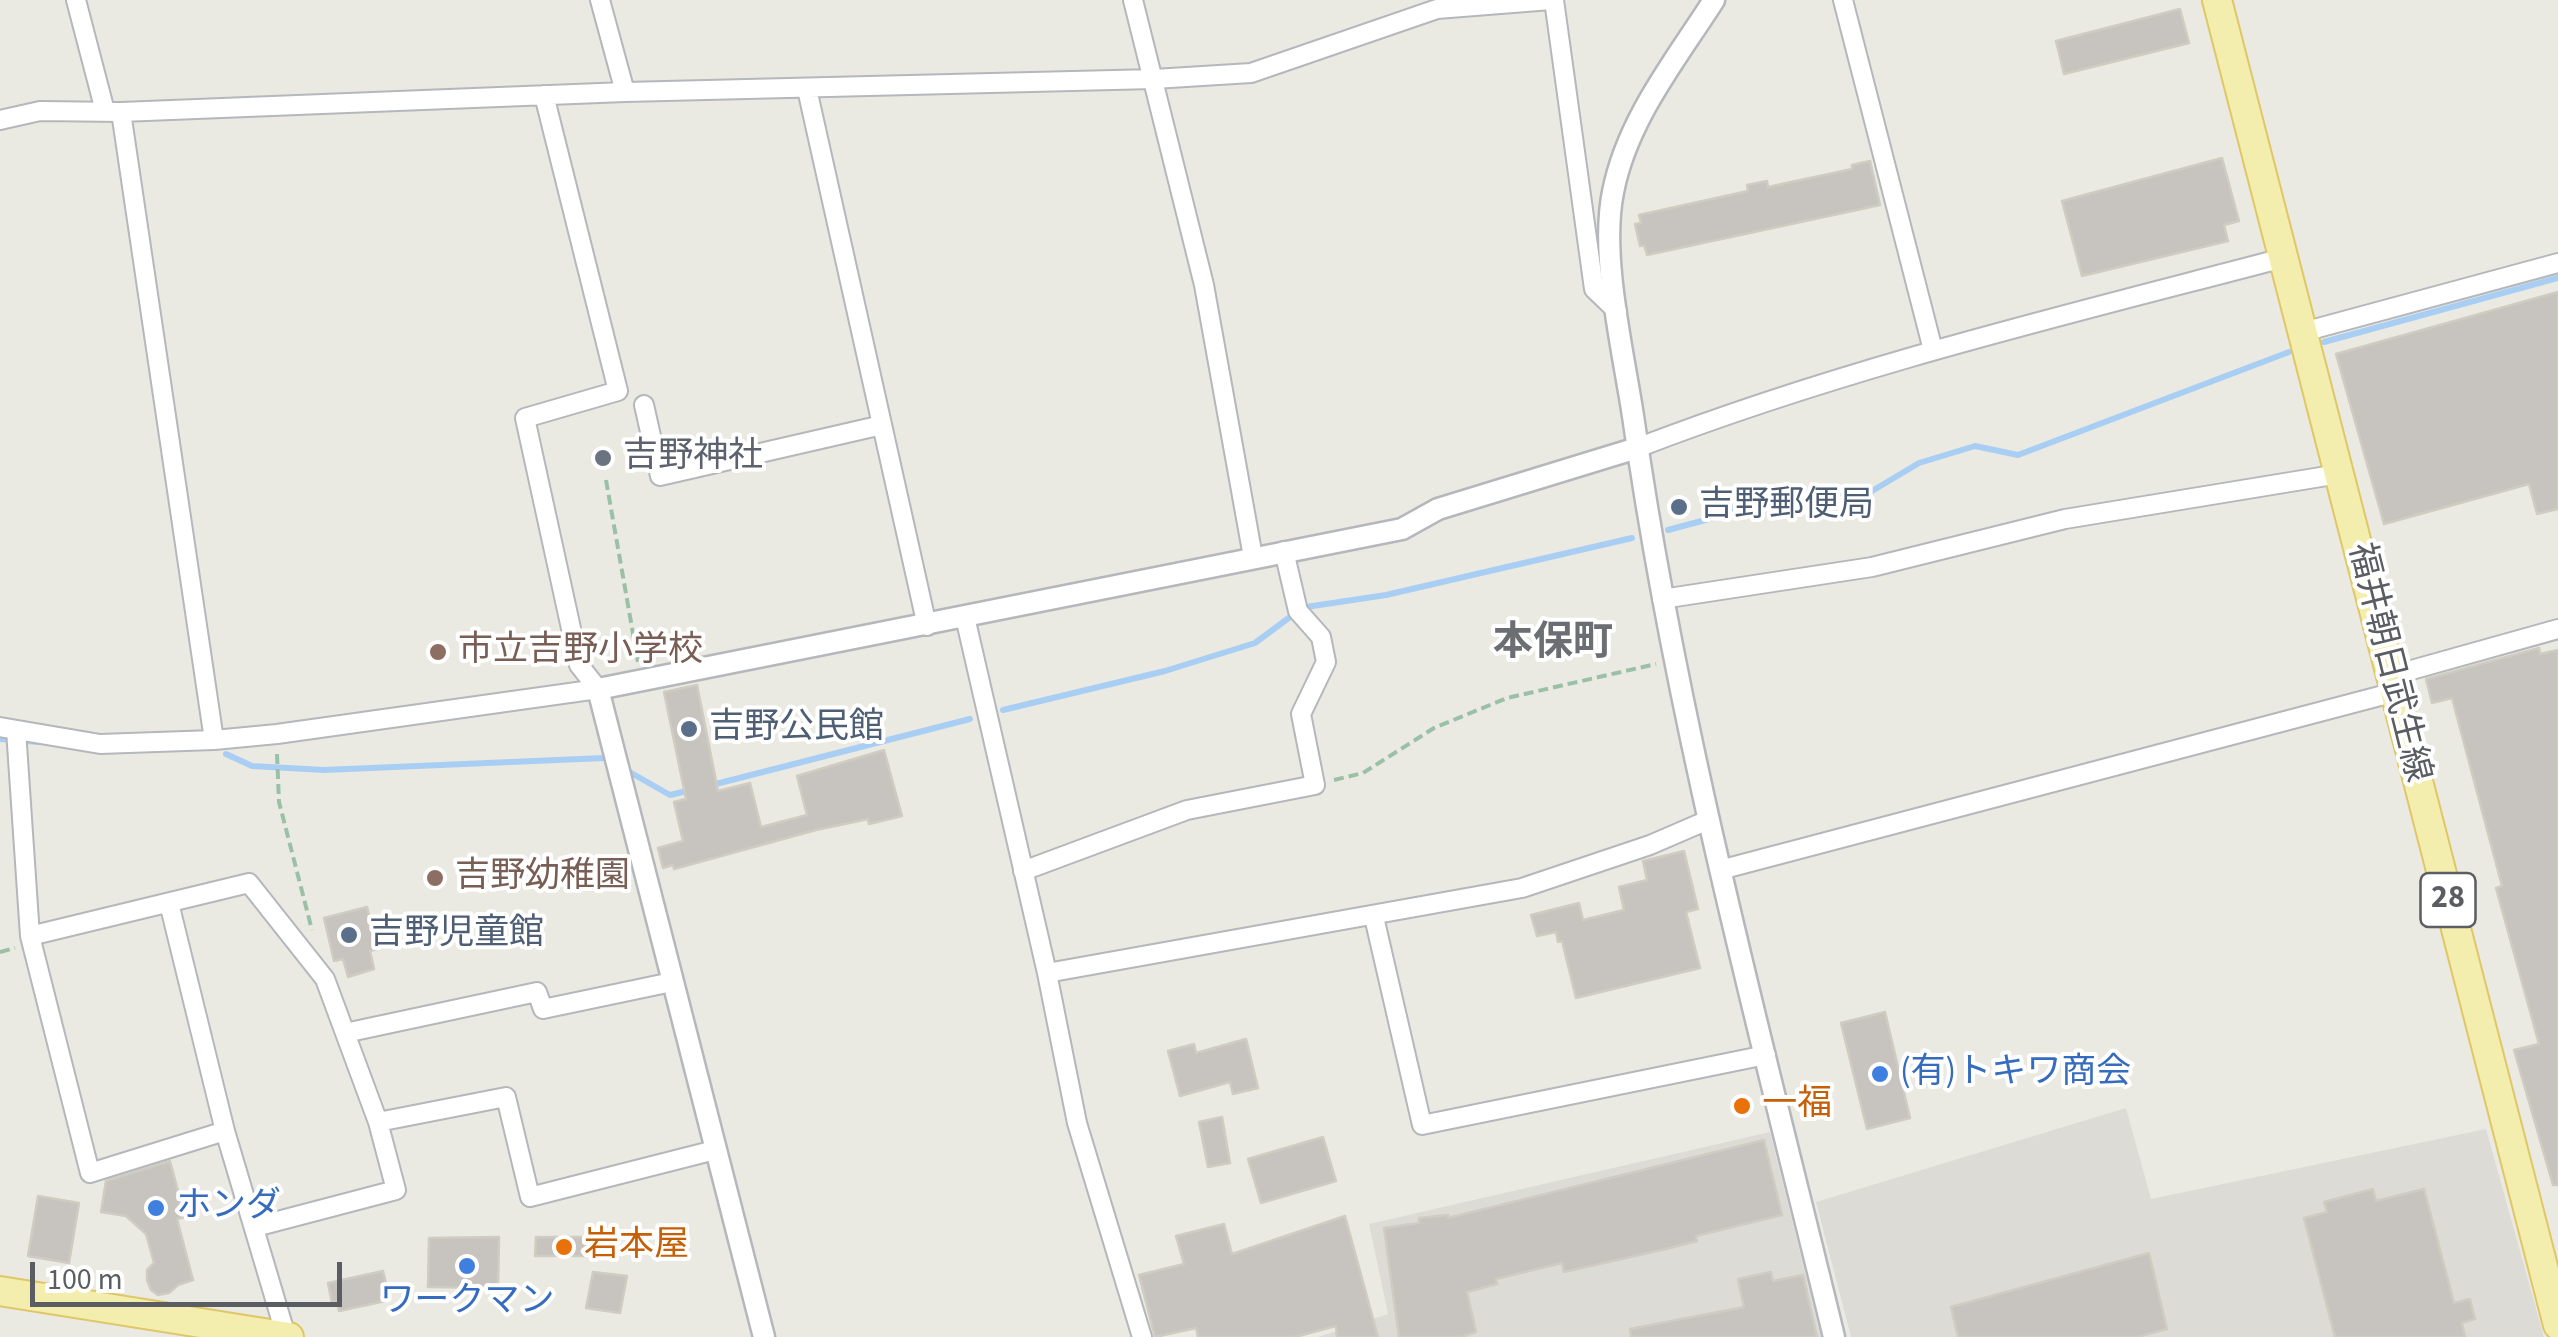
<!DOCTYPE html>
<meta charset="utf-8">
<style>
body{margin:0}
#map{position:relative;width:2558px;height:1337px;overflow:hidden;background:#ebeae2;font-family:"Source Sans 3",sans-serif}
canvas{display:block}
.scale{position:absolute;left:30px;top:1262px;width:312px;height:45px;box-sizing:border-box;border:5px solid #5a5d61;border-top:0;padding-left:12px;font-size:30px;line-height:35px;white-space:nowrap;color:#5a5d61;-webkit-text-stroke:8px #fff;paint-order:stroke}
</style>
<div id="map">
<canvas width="2558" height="1337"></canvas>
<div class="scale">100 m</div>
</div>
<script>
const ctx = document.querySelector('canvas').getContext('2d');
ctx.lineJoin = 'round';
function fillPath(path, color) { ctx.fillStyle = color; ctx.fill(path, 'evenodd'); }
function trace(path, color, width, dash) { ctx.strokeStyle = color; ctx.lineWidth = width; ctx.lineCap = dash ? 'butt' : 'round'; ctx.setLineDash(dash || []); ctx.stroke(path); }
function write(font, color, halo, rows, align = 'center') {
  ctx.font = font + ' "Source Sans 3","Noto Sans JP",sans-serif'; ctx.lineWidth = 8; ctx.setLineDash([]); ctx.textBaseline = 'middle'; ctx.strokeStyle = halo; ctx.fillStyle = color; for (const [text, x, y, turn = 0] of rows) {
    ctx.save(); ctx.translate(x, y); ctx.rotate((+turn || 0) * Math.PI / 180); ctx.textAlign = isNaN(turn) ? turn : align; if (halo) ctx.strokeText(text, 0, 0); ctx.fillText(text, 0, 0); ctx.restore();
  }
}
const industrial = new Path2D(`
 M2126 1108 2151 1199 2486 1129 2544 1337H1851L1816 1202Z
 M1770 1132 1821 1337H1318L1388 1314 1369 1224Z`);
const stream = new Path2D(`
 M2324 342 2558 278
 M1668 530 1709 519 1771 490 1867 494 1919 463 1975 446 2018 455 2289 352
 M1306 607 1386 595 1632 538
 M1003 710 1165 671 1255 643 1290 617
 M0 739 39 742
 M226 754 252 766 324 770 604 758 611 762
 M626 770 670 795 691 790
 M708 786 970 719`);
const building = new Path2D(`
 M2180 9 2189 43 2064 74 2056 41Z
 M2222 158 2239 221 2224 225 2228 241 2082 276 2062 201Z
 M1870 161 1880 205 1647 255 1644 245 1640 246 1635 224 1641 223 1639 215 1748 191 1747 185 1767 181 1768 187 1852 169V165Z
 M2558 292V509L2537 514 2529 484 2384 524 2336 354Z
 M2539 648 2540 654 2558 650V1185H2553L2514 1050 2539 1044 2496 888 2502 886 2452 698 2432 703 2426 679Z
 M697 685 718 791 750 783 761 827 807 815 797 776 884 750 902 816 869 824 868 819 816 830 674 869 673 865 663 868 658 848 683 841 674 802 686 799 664 692Z
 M1684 851 1698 909 1686 912 1700 968 1576 998 1562 941 1558 942 1556 932 1537 936 1531 915 1579 903 1583 920 1624 910 1619 887 1647 880 1643 861Z
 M367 907 377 949 370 951 374 969 348 977 343 959 334 961 324 918Z
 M1885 1012 1910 1118 1867 1129 1841 1023Z
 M1246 1039 1258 1088 1233 1094 1230 1082 1180 1096 1168 1051 1194 1044 1196 1053Z
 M1222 1117 1230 1163 1208 1167 1199 1122Z
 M1323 1137 1336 1181 1261 1203 1248 1159Z
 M1764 1140 1782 1215 1696 1236 1697 1241 1670 1248 1564 1272 1562 1263 1496 1279 1497 1284 1467 1292 1476 1332 1462 1337H1399L1384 1228 1419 1223V1218L1448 1215V1218Z
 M170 1161 185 1217 177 1219 193 1280 178 1285 169 1293 158 1295 151 1290 147 1280V1270L154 1263 146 1234 126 1216 101 1212 106 1181Z
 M2373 1189 2376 1201 2424 1189 2454 1303 2470 1299 2475 1319 2462 1323 2465 1337H2335L2304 1218 2327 1212 2324 1202Z
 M38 1196 79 1203 69 1263 28 1256Z
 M1345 1216 1378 1337H1337L1336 1326 1295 1337H1198L1196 1328 1155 1337 1139 1275 1184 1264 1176 1236 1224 1224 1232 1254Z
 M499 1237 498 1288 428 1287 429 1238Z
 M536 1237H587L586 1256H535Z
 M2149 1253 2167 1329 2137 1337H1958L1951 1307Z
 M383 1271 390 1300 339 1311 337 1301 332 1303 328 1283Z
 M593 1272 627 1276 620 1313 586 1308Z
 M1771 1272 1773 1281 1803 1275 1817 1337H1631L1630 1329 1744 1307 1738 1279Z`);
const path = new Path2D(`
 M606 480 638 662
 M277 754 279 802 312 930
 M1334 780 1363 773 1434 728 1507 698 1656 664
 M0 952 15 948`);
const minor = new Path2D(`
 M76 0 105 111
 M600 0 625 92
 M1133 0 1204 285 1253 557
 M1554 0 1594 289 1617 311
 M1843 0 1933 350
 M807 89 927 626
 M544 95 618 391 525 418 579 665 598 689
 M121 112 214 740
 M0 120 40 111 121 112 625 92 1154 79 1251 73 1437 9 1551 0
 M2303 332 2558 263
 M644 405 660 476 882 425
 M1637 448C1847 367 2066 315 2283 258
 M1662 599 1872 567 2065 519 2339 474
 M965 617 1047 973 1077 1123 1142 1337
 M2390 676 2558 629
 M0 727 100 744 214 740 277 734 598 689
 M16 730 30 936 90 1173 225 1131
 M1720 870 2395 692
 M1023 871 1187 810 1315 785 1301 714 1326 662 1321 637 1298 611 1284 551
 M169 903 225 1131 286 1336
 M1374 917 1422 1125 1766 1055
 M30 936 249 883 325 979 378 1122 396 1190 255 1227
 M1047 973 1522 888 1650 845 1708 820
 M345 1033 537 992 543 1009 672 982
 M378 1122 506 1097 530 1197 715 1150`);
const tertiary = new Path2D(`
 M1714 0C1675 61 1627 120 1613 192 1600 256 1623 350 1633 416 1677 727 1760 1032 1834 1337
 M764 1337 598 689 1402 529 1438 509 1637 448`);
const primary = new Path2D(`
 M2217 0 2558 1325
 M0 1291 289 1337`);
const markers = [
 [603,458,10,"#6b7280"],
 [1679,507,10,"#5c6f8a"],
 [438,652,10,"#8d6e63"],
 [689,729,10,"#5c6f8a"],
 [435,878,10,"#8d6e63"],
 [349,935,10,"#5c6f8a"],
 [1880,1074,10,"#3f7fe0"],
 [1742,1106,10,"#e8710a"],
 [156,1208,10,"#3f7fe0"],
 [564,1247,10,"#e8710a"],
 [467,1266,10,"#3f7fe0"]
];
const shields = [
 [2448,900,55]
];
const shieldNames = [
 ["28",2448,900]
];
const worshipNames = [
 ["吉野神社",623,458]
];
const serviceNames = [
 ["吉野郵便局",1699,507],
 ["吉野公民館",709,729],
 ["吉野児童館",369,935]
];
const educationNames = [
 ["市立吉野小学校",458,652],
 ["吉野幼稚園",455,878]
];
const streetNames = [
 ["福井朝日武生線",2387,663,76]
];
const shopNames = [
 ["(有)トキワ商会",1900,1074],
 ["ホンダ",176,1208],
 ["ワークマン",467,1303,"center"]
];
const foodNames = [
 ["一福",1762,1106],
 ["岩本屋",584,1247]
];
const quarterNames = [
 ["本保町",1553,645]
];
fillPath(industrial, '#dddbd6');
trace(stream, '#a9cef4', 6);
fillPath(building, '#c7c4bf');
trace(building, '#cfccc1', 2.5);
trace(minor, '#b4b7bb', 22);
trace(tertiary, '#b4b7bb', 25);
trace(primary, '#dfc767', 32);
trace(path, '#9bc0a8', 4, [10, 5]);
trace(minor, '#fff', 18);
trace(tertiary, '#fff', 20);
trace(primary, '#f4eeae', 28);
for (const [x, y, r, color] of markers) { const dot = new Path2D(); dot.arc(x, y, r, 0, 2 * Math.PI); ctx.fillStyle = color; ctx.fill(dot); trace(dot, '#fff', 4); }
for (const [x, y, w] of shields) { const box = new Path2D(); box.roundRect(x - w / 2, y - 27, w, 54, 8); ctx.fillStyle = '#fff'; ctx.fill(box); trace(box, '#5a5d61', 2.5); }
write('bold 32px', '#5a5d61', null, shieldNames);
write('35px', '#5b616d', '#fff', worshipNames, 'left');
write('35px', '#4e5e75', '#fff', serviceNames, 'left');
write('35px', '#785e54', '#fff', educationNames, 'left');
write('35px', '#5a5d61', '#fff', streetNames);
write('35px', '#366cbe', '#fff', shopNames, 'left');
write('35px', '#c56008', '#fff', foodNames, 'left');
write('bold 40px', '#6b6e73', '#fff', quarterNames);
</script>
